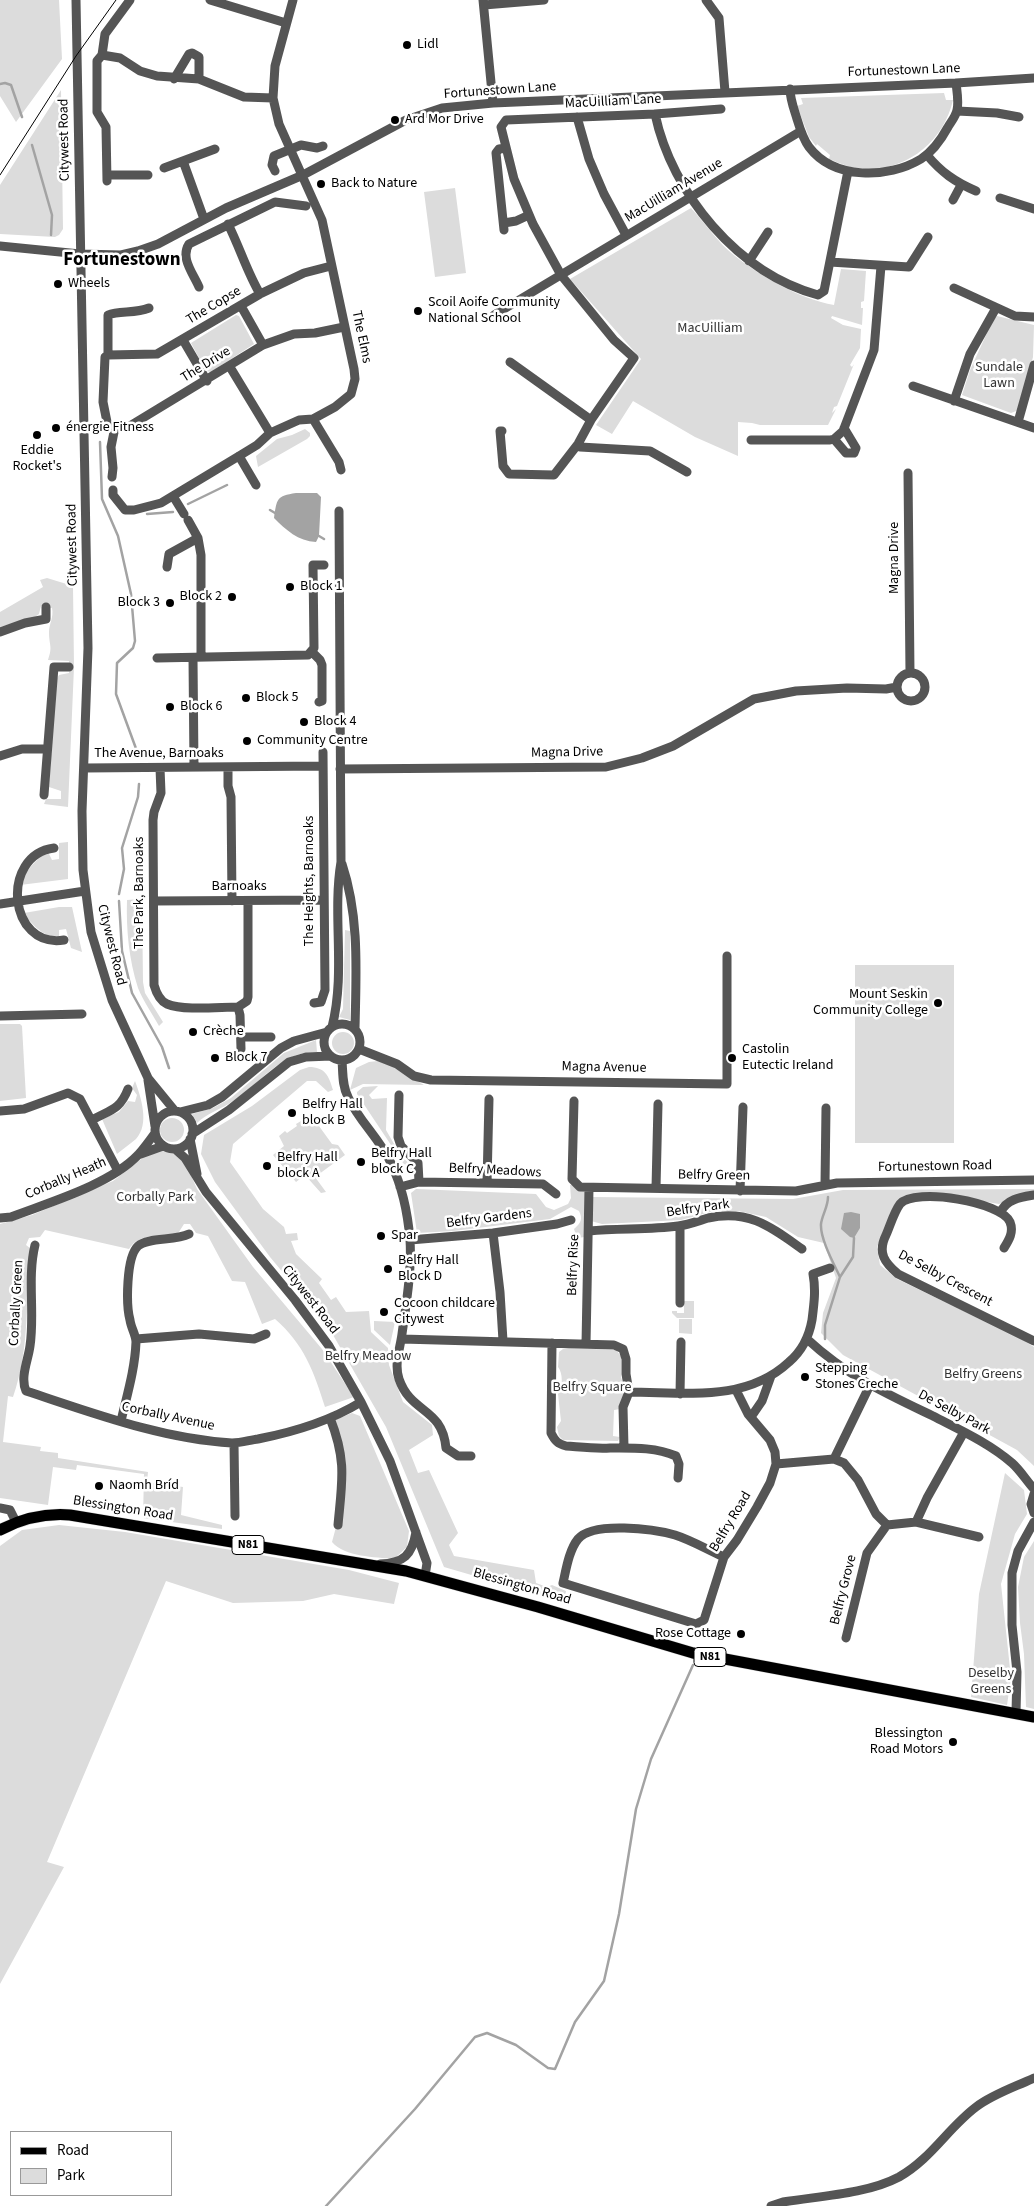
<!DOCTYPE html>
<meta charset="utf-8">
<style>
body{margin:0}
#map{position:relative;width:1034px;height:2206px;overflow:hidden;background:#fff;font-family:"Source Sans 3",sans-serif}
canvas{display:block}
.legend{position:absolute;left:10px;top:2131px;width:162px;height:65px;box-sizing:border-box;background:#fff;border:1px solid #999;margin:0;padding:6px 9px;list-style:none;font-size:15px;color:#000}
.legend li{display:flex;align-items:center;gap:10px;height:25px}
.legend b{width:25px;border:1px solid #999}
</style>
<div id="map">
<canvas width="1034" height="2206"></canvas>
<ul class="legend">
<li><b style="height:6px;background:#000"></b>Road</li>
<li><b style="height:14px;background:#dcdcdc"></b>Park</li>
</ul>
</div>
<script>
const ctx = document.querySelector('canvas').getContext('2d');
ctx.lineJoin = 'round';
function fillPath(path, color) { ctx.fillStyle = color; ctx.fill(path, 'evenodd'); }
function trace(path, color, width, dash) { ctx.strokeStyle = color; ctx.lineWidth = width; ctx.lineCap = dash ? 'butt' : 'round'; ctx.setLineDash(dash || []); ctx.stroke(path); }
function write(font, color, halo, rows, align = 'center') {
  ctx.font = font + ' "Source Sans 3",sans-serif'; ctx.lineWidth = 5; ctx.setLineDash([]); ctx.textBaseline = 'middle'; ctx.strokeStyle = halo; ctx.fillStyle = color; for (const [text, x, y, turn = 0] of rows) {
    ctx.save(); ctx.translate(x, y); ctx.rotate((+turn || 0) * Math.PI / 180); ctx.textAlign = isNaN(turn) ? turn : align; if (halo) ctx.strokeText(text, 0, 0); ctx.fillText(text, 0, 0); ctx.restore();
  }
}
const green = new Path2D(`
 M0 0H59L62 59 16 122 0 96Z
 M61 90 63 229 59 235 55 237 0 234V185Z
 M944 93 946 100H953C944 140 909 170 866 169 853 169 841 164 829 159L830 155 817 144 816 146 809 137 797 106 803 104 801 98Z
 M455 188 466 273 435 277 424 192Z
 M691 208C705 223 718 243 735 256 762 277 800 299 834 305L841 269 866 271 864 301 861 302V308H863L862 325 832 316 831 318 843 325 861 329 860 348 850 365 852 367 854 364 837 406 834 407 832 413 836 409 828 425H760L752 423 738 422V456L695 437 633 401 612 434 596 425 641 359 570 279Z
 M236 315 239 316 254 344 211 372 206 371 191 343Z
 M997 316 1034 325 1033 357 1019 410 1011 413 962 395 970 370 993 320Z
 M305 429 310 433V436L307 439 258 467 256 456 277 439 292 435Z
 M47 578 73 586 74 667 68 807 44 804 46 799H61V791L49 787 56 680 59 675 69 673V661L48 660C53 646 49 646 49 632 49 624 54 617 52 608L41 606 39 614 35 617 0 627V612L43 587 40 580Z
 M68 842V879L20 885C27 869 34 861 48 852L52 860 59 859V843Z
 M142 899 143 982 145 993 163 1022 159 1026C152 1013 143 1001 138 988 129 960 126 929 127 900Z
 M59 907H72L82 952 71 948 66 929 59 930V936C45 939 31 924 24 913Z
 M345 930 350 931V1020L339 1017 343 1009Z
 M855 965H954V1143H855Z
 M0 1024H20L22 1026 26 1098 0 1101Z
 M332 1043a11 11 0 1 1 22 0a11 11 0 1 1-22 0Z
 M316 1040 317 1052C282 1050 261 1083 233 1101 222 1109 207 1113 197 1123L192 1114 213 1108 231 1098 284 1053Z
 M378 1061 394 1067 424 1085 363 1084 350 1090 356 1068 369 1062Z
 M309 1067C325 1067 329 1076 333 1090L328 1092 316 1081H307L233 1144 230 1162 263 1209 284 1227 286 1234 297 1233 298 1240 291 1241 296 1254 322 1279 319 1283 331 1300 336 1297 346 1312 369 1311 371 1332 388 1348 389 1365 403 1402 432 1425 433 1435 409 1450 418 1473 429 1470 458 1533 449 1545 454 1556 534 1570 536 1583 547 1587 552 1585 566 1591 564 1602 444 1567 386 1427 329 1328 270 1257 215 1182 201 1154 204 1135 252 1106 300 1070Z
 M135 1081C141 1097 150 1124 136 1139 130 1144 123 1149 117 1154L102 1119 119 1112 128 1101 135 1102 137 1095 132 1088Z
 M378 1086 369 1095 372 1099 387 1098 386 1130 401 1156 415 1169 409 1172 357 1094V1092L363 1087Z
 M311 1115 332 1144 338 1145 345 1155 315 1177 326 1192 321 1193 305 1175 296 1182 273 1155 284 1146 279 1136 285 1131 287 1133 297 1126 296 1124Z
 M160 1130a12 12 0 1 1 24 0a12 12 0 1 1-24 0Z
 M161 1148 176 1153 186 1164 197 1189 253 1267 322 1349 354 1397 325 1407C314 1372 304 1344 275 1319L262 1324 245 1282 232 1281 208 1236 196 1233 190 1224H184L177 1235C160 1236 139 1233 129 1249L45 1230 40 1237 29 1238 26 1245 30 1248C26 1298 30 1349 13 1397L8 1396 3 1442 41 1447 40 1451 58 1453V1458L148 1472 147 1482 183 1487 181 1515 222 1525V1529L143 1518 144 1474 77 1465 76 1470 53 1467 48 1505 0 1498V1224L32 1215 113 1181 149 1153Z
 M570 1185H575L592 1197 793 1199 843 1190 1034 1189V1193L1020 1194 999 1204 934 1193 905 1196 898 1201 877 1247 880 1265 897 1279 1018 1337 1034 1347V1466L1017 1450 843 1355 821 1333 823 1313 836 1278 824 1243 798 1237 766 1217 738 1211H714L681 1220 602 1224 591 1221 585 1237 577 1238 574 1229C581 1223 583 1219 579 1211L571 1207 550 1219 453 1231 417 1233 411 1193 416 1189 536 1194 546 1207 554 1210 568 1204 571 1198Z
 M684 1301H694V1318H677L672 1313V1311H677V1313H684Z
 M679 1319H692V1334L679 1333Z
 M374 1321 395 1322 390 1345 374 1330Z
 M569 1348 616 1350 621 1356V1377L625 1390 620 1409 614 1410 613 1436 620 1437 618 1441 563 1440 559 1436 557 1427 561 1421 558 1394C563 1387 563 1373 558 1367L559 1352 563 1349Z
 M352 1413 360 1416 409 1531 407 1547 394 1559C375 1557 345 1557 332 1542L336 1527 341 1476 330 1422Z
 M1005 1473 1024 1490 1027 1514 1015 1534 1001 1584 1011 1678 1007 1705 971 1697 979 1594Z
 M59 1525 125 1532 349 1570 399 1583 394 1604 334 1594 303 1601 233 1603 166 1581 47 1862 64 1867 0 1984V1546L22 1530Z
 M1034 1541V1709L1026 1707 1024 1654 1020 1623 1018 1587 1024 1557Z`);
const water = new Path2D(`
 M296 493H317L321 497 319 536 316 542C298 541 286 530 274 518 277 499 276 496 296 493Z
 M851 1212 860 1214V1228L854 1238 850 1237 841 1229 844 1213Z`);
const stream = new Path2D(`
 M0 84 5 83 11 85 22 117
 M32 145 52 215 51 235
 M100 442 102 499 118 536 131 594 135 641 133 648 117 663 116 694 138 754
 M188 504 227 485
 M270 510 275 513
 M147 514 173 512
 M319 536 324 539
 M119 894 124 869 122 848 138 797 139 784
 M119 901 122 951 132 993 162 1047 169 1068
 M840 1277 853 1257 854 1238
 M825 1339V1325L840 1277C834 1264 820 1239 821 1224 822 1215 828 1207 828 1197
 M326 2206 415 2109 475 2037 487 2033 516 2045 548 2068 555 2069 575 2022 604 1981 619 1914 636 1809 651 1759 693 1665`);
const minor = new Path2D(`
 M76 0 88 648 82 811 83 870 91 932 112 1000 148 1078 175 1111
 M210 0 286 23
 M483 0 493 103
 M706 0 719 18 725 92
 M484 5 544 0
 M102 55 120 58 140 71 157 76 199 79 244 97 273 98
 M174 79 189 54 192 53 199 57V79
 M790 89C790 99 794 109 797 119 800 129 803 139 809 147 834 180 888 179 921 159 932 152 942 138 948 127 951 122 956 116 957 110 959 102 957 92 956 83
 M957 111 997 113 1019 117
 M655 114C672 194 738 273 818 295L824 291 848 171
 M577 117 589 159 604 194 626 235
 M927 155C941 172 955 182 976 191
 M183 161 204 219
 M164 168 215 149
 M275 171 272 165 274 156 301 145 317 148 323 146
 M107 175H148
 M107 181 106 127 97 112V61L102 55 105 34 130 0
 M1000 198 1034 209
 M953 200 961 185
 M504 223 516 221 529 215
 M228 224C240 248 247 272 260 294
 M504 230 496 153 499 149 506 148
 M0 246 80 254 121 255 138 251 158 244 226 208 303 175 406 120 442 108 493 103 956 83 1034 78
 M749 261 768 232
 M830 262 909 267 928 237
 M199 287C193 273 180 258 189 244L275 202 306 206
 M954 288 1015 316 1034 317
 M241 306 263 345
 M494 315 801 131
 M183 340 207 381
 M108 355V315C119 310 135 314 149 308
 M510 362 591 420
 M230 367 270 433
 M913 386 1034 428
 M954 401 970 354 996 308
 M313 419 339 462 341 470
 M1018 422 1034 365
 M108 427 103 402 105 357 108 355 157 354 260 294 304 273 331 266
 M84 428 128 427 263 345 294 334 315 333 344 327
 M502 431H500L503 466 509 474 554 475 578 444 591 420 634 358 614 340 561 275 533 224 514 179 501 127 506 120 655 114 721 109
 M834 439 846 453H854L856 448 844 428
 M751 440H830L834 439 843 431 874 350 881 266
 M578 444 580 447 650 451 687 472
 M239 456 256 485
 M908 473 910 673
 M112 477 113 468 111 447 115 427
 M113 490V495L125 510H134L161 503 239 456 257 445 270 433 299 420 313 419 335 407 351 394 355 379 354 369 322 220 279 124 273 98 275 66 293 0
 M173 496 184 514
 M188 520 198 538 201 555V657
 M167 567 169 554 198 538
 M0 632 25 623 46 619V607
 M312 652 320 660 322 665V701L319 702
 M157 658 308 655 314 648 313 565H324
 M193 658 194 767
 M897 687a14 14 0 1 1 28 0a14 14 0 1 1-28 0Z
 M0 756 22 749H47
 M228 767V786L231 797 232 901
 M85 768 323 766
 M160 768 161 793 154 812 153 820 154 985C156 992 160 1001 167 1004 184 1011 219 1007 238 1007L240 1015 241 1049
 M340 769 606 767 642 758 673 746 754 699 796 691 847 688 886 689 897 687
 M44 795 54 667H69
 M54 848C0 855 8 949 64 940
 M342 864C360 918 356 974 355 1029
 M154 901 324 900
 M0 904 85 891
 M314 1003 321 1002 325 990 323 752
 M238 1007 247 1001 248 997V901
 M0 1016 82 1014
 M324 1042a18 18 0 1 1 36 0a18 18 0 1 1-36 0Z
 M332 1027C346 972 332 916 341 862L339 511
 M241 1037H271
 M359 1049 397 1064 414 1076 431 1080 727 1084V956
 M342 1060C343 1073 342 1086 348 1097 359 1121 380 1139 391 1163 402 1186 408 1215 410 1240 412 1270 406 1305 402 1334 400 1349 394 1364 399 1379 411 1414 442 1407 446 1448L458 1456H471
 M148 1080 155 1126
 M399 1095 398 1137 401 1146 418 1163 419 1182
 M574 1101 572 1179 580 1187 796 1191 837 1183 1034 1180
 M0 1111 24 1109 68 1093 80 1099 118 1171
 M155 1130a19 19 0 1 1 38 0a19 19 0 1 1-38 0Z
 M180 1112 208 1105 222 1097 281 1048 294 1041 327 1032
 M92 1120C110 1110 120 1110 128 1089
 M192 1134 229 1110 289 1062 306 1057 331 1056
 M190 1139 197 1174
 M175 1149 185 1158 206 1192 295 1300 329 1346 361 1402 390 1461 427 1563 425 1576
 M138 1155 163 1146
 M487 1183 489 1099
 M825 1184 826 1108
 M400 1187 419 1182 543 1184 556 1194
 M656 1188 658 1104
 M740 1191 743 1107
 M1001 1212C1006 1199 1022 1197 1034 1195
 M0 1218 11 1217C50 1202 109 1185 138 1155 144 1148 150 1140 155 1133
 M589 1231C619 1228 649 1230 678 1226 688 1225 698 1221 708 1218 749 1209 771 1227 802 1249
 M493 1233 500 1292 503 1341
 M410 1240 493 1233 557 1224 571 1220
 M35 1245C27 1278 35 1313 30 1346 28 1361 20 1377 26 1391 93 1413 162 1439 232 1443 241 1443 250 1440 258 1439 294 1432 330 1421 361 1402
 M1004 1248C1009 1240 1014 1232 1010 1222 1002 1202 915 1187 900 1204 894 1212 890 1226 886 1235 877 1253 885 1263 898 1274L1034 1341
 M680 1303V1226
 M136 1339 199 1334 254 1339 266 1334
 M402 1339 614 1345 623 1349 626 1359V1374L629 1392 623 1407 624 1447
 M807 1339C847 1376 885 1393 933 1416 960 1430 989 1443 1012 1463 1020 1470 1026 1480 1034 1489
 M552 1343 551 1433C555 1441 558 1444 566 1446 580 1447 595 1449 610 1448 632 1448 655 1447 676 1456L679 1464 678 1478
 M586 1344 589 1188
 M629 1392C684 1392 745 1403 789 1362 802 1351 809 1337 812 1320 814 1304 816 1290 813 1274L830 1268
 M680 1394 681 1342
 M751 1417 762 1401 771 1376
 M330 1418C347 1461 342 1481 338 1525
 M121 1421C127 1395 135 1369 136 1342 136 1335 131 1328 130 1320 126 1305 126 1257 138 1246 148 1237 175 1241 189 1234
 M234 1443 235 1516
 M834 1459 870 1385
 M776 1464 834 1459 844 1463 858 1480 876 1514 887 1525
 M1034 1494 1031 1504 1034 1513
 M0 1508 10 1510 16 1522
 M916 1522 927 1498 964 1432
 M724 1557C708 1550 691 1540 675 1535 654 1529 593 1521 578 1539 569 1550 566 1570 563 1583L696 1624 704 1620 724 1557 737 1540 757 1507 770 1483 776 1464 775 1452 770 1440 748 1414 736 1390
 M380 1564C404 1563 412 1555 416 1532
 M846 1638 867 1553 887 1525 916 1522 979 1537
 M1016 1713 1017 1672 1012 1625V1573L1018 1551 1034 1522
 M771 2206 783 2202C820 2196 867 2194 899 2177 931 2159 948 2128 976 2107 993 2094 1015 2087 1034 2078`);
const major = new Path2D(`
 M0 1530C23 1518 45 1513 70 1515L406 1571 538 1607 693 1653 1034 1717`);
const tram = new Path2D(`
 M0 175 76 56 116 0`);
const markers = [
 [407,45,5,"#000"],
 [395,120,5,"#000"],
 [321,184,5,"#000"],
 [58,284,5,"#000"],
 [418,311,5,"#000"],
 [56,428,5,"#000"],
 [37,435,5,"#000"],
 [290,587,5,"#000"],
 [232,597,5,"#000"],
 [170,603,5,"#000"],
 [246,698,5,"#000"],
 [170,707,5,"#000"],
 [304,722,5,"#000"],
 [247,741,5,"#000"],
 [938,1003,5,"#000"],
 [193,1032,5,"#000"],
 [215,1058,5,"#000"],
 [732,1058,5,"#000"],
 [292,1113,5,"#000"],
 [361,1162,5,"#000"],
 [267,1166,5,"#000"],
 [381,1236,5,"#000"],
 [388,1269,5,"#000"],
 [384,1312,5,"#000"],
 [805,1377,5,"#000"],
 [99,1486,5,"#000"],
 [741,1634,5,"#000"],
 [953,1742,5,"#000"]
];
const shields = [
 [248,1545,32],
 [710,1657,32]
];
const shieldNames = [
 ["N81",248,1545],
 ["N81",710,1657]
];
const poiNames = [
 ["Lidl",417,45],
 ["Ard Mor Drive",405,120],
 ["Back to Nature",331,184],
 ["Wheels",68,284],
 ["Scoil Aoife Community",428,303],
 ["National School",428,319],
 ["énergie Fitness",66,428],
 ["Eddie",37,451,"center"],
 ["Rocket's",37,467,"center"],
 ["Block 1",300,587],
 ["Block 2",222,597,"right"],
 ["Block 3",160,603,"right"],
 ["Block 5",256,698],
 ["Block 6",180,707],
 ["Block 4",314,722],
 ["Community Centre",257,741],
 ["Mount Seskin",928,995,"right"],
 ["Community College",928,1011,"right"],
 ["Crèche",203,1032],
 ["Castolin",742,1050],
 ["Eutectic Ireland",742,1066],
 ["Block 7",225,1058],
 ["Belfry Hall",302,1105],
 ["block B",302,1121],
 ["Belfry Hall",371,1154],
 ["block C",371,1170],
 ["Belfry Hall",277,1158],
 ["block A",277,1174],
 ["Spar",391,1236],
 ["Belfry Hall",398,1261],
 ["Block D",398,1277],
 ["Cocoon childcare",394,1304],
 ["Citywest",394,1320],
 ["Stepping",815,1369],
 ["Stones Creche",815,1385],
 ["Naomh Bríd",109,1486],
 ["Rose Cottage",731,1634,"right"],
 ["Blessington",943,1734,"right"],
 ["Road Motors",943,1750,"right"]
];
const streetNames = [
 ["Fortunestown Lane",904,71,-2],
 ["Fortunestown Lane",500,91,-4],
 ["MacUilliam Lane",613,102,-3],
 ["Citywest Road",65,140,-91],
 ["MacUilliam Avenue",674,191,-31],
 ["The Copse",214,306,-31],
 ["The Elms",361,337,78],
 ["The Drive",206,365,-32],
 ["Citywest Road",73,545,-91],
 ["Magna Drive",895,558,-90],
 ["Magna Drive",567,753,-1],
 ["The Avenue, Barnoaks",159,754],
 ["The Heights, Barnoaks",310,881,-90],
 ["Barnoaks",239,887],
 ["The Park, Barnoaks",140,893,-90],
 ["Citywest Road",111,945,76],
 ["Magna Avenue",604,1068,1],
 ["Fortunestown Road",935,1167,-1],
 ["Belfry Meadows",495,1171,3],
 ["Belfry Green",714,1176,1],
 ["Corbally Heath",66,1179,-23],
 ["Belfry Park",698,1209,-8],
 ["Belfry Gardens",489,1219,-7],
 ["Belfry Rise",574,1265,-88],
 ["De Selby Crescent",945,1279,28],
 ["Citywest Road",310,1300,52],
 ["Corbally Green",17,1303,-87],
 ["De Selby Park",954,1413,28],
 ["Corbally Avenue",168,1417,12],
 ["Blessington Road",123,1509,9],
 ["Belfry Road",731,1522,-59],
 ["Blessington Road",522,1587,16],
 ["Belfry Grove",844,1590,-76]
];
const parkNames = [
 ["MacUilliam",710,329],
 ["Sundale",999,368],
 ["Lawn",999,384],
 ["Corbally Park",155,1198],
 ["Belfry Meadow",368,1357],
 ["Belfry Greens",983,1375],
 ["Belfry Square",592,1388],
 ["Deselby",991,1674],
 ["Greens",991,1690]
];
const districtNames = [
 ["Fortunestown",122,261]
];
fillPath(green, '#dcdcdc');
fillPath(water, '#a3a3a3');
trace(stream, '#a3a3a3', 2.5);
trace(major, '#dbdbdb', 12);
trace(minor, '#555', 9);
trace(major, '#000', 11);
trace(tram, '#000', 1);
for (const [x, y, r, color] of markers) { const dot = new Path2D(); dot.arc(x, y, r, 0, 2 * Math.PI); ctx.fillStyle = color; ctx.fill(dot); trace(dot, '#fff', 2); }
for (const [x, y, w] of shields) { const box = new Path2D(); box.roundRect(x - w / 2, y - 9.5, w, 19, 4); ctx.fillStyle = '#fff'; ctx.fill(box); trace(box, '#000', 1); }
write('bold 12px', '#000', null, shieldNames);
write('14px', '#000', '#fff', poiNames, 'left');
write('14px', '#000', '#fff', streetNames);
write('14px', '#333', '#fff', parkNames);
write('bold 19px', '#000', '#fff', districtNames);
</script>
